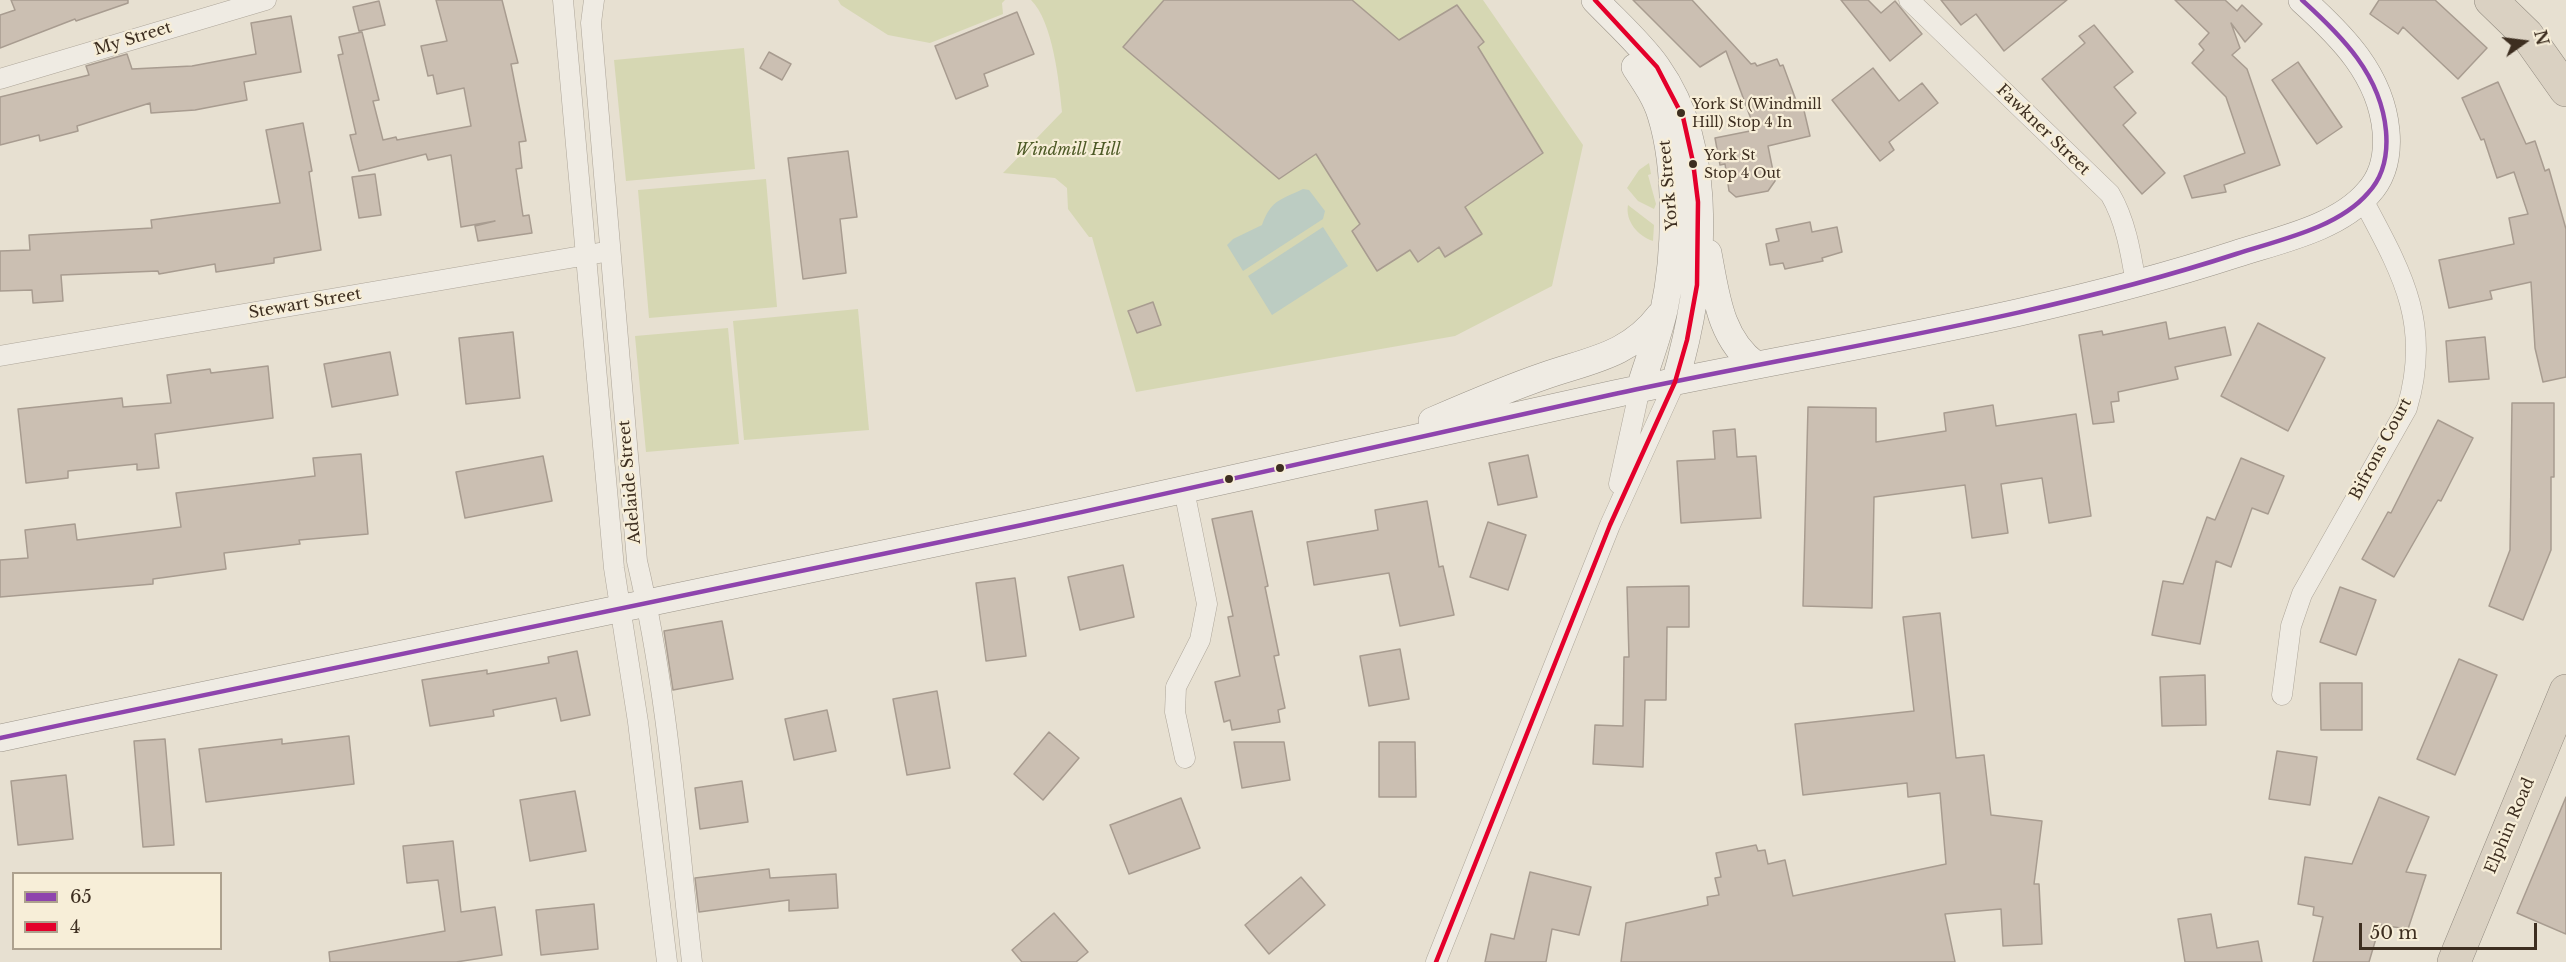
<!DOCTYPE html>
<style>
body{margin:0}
#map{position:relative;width:2566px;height:962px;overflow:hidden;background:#e7e0d1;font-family:"Libre Baskerville",serif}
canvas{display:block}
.legend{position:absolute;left:12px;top:872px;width:210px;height:78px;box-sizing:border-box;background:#f7eed8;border:2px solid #ada18e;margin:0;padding:8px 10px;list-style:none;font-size:18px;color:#3d2e20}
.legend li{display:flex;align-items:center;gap:12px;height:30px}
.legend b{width:30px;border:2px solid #ada18e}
.north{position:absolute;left:2494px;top:12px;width:60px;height:60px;-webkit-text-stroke:4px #f7eed8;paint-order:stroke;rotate:76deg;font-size:16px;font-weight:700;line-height:24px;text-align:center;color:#3d2e20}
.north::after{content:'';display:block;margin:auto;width:21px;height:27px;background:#3d2e20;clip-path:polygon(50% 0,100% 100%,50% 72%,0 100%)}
.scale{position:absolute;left:2359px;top:923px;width:178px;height:27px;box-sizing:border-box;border:3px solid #3d2e20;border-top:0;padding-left:8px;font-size:18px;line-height:21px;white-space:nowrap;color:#3d2e20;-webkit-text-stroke:4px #f7eed8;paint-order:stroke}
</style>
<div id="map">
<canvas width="2566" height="962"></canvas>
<ul class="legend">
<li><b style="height:8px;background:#8e44ad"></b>65</li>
<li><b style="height:8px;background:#e4002b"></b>4</li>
</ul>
<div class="north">N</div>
<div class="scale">50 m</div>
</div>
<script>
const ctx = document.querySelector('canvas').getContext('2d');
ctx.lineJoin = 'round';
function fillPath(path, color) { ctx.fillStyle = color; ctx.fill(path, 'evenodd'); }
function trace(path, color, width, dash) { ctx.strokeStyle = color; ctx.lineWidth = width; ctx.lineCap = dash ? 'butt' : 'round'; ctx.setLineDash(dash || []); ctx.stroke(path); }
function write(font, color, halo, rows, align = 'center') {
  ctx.font = font + ' "Libre Baskerville",serif'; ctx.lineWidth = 4.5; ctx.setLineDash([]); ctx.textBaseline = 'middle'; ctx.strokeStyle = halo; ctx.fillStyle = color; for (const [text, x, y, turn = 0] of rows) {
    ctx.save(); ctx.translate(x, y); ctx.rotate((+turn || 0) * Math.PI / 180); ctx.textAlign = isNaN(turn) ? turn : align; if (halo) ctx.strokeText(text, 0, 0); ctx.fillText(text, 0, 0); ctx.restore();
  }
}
const green = new Path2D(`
 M838 0H1005L1002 3 1003 14 930 43 888 35 841 5Z
 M1031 0H1483L1583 145 1552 286 1455 336 1136 392 1092 237H1089L1068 209 1067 188 1055 178 1003 173 1062 112C1059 81 1053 22 1031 0Z
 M744 48 755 169 626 181 614 60Z
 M1649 163 1651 174 1648 175 1656 204 1654 209 1638 201 1627 188 1639 170Z
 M766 179 777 307 649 318 638 190Z
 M1628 205 1654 225 1653 241C1638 236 1625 221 1628 205Z
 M858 309 869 430 744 440 733 321Z
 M728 328 739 444 646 452 635 336Z`);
const water = new Path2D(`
 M1303 189 1309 190 1325 211 1323 219 1243 271 1227 245 1233 239 1262 225C1271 200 1280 200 1303 189Z
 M1323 227 1348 266 1272 315 1248 276Z`);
const building = new Path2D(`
 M11 0H128V3L76 21 75 19 0 48V15L15 10Z
 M436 0H502L518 63 511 64 526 141 519 142 522 168 516 169 523 216 529 215 532 233 478 241 475 226 495 221 461 227 451 155 428 160 426 154 359 171 350 135 356 134 338 55 343 54 339 37 362 32 379 100 373 101 383 140 396 137 397 140 471 126 464 88 437 94 433 75 428 76 421 46 447 41Z
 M1164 0H1352L1399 40 1457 5 1484 42 1478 47 1543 153 1465 207 1482 234 1445 257 1439 247 1418 262 1410 250 1377 271 1352 231 1360 224 1316 154 1279 179 1123 47Z
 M1633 0H1692L1751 64 1755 63 1757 66 1777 59 1780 66 1783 65 1797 103 1802 102 1810 136 1768 146 1775 181 1768 191 1736 197 1729 191 1725 164 1720 165 1715 138 1755 130 1726 51 1700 67Z
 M1841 0H1868L1881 13 1895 1 1922 34 1890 61Z
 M1941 0H2067L2004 51 1976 14 1961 25Z
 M2175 0H2225L2237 11 2242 5 2262 24 2245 42 2231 23 2240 48 2232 55 2247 69 2280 165 2224 185 2226 192 2192 198 2184 176 2245 153 2226 97 2192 63 2204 50 2199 44 2209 33Z
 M2379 0H2435L2487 48 2458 79 2403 27 2398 34 2370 14Z
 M379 1 385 25 359 31 353 7Z
 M1017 12 1034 54 984 74 988 86 956 99 935 46Z
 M291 16 301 72 244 82 247 100 195 110 151 113 150 103 77 126 78 131 40 141 39 135 0 145V97L89 75 86 66 127 54 132 69 192 66 256 54 251 23Z
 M2094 25 2133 72 2114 87 2136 113 2123 125 2165 173 2142 194 2042 79 2085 43 2079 36Z
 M769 52 791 64 782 80 760 68Z
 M2298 62 2342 127 2317 144 2272 80Z
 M1873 68 1899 101 1922 83 1938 103 1889 142 1894 150 1880 161 1832 100Z
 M2498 82 2526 144 2535 141 2545 171 2549 169 2566 229V377L2543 382 2535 348 2531 282 2490 291 2492 299 2449 308 2439 260 2514 244 2509 218 2528 214 2514 172 2497 178 2484 139 2481 140 2462 98Z
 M303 123 312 171 309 172 321 250 274 258V263L216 272 215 264 159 274 158 271 61 275 63 301 33 303 32 290 0 291V251L30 250 29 235 152 228 151 220 280 203 266 130Z
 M848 151 857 217 840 219 846 273 803 279 788 158Z
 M375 174 381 215 359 218 352 177Z
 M1810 222 1812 232 1837 227 1842 252 1822 258 1823 261 1785 269 1783 263 1770 265 1766 244 1779 241 1776 229Z
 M1153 302 1161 325 1137 333 1128 311Z
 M2166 322 2169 339 2225 327 2231 355 2175 367 2178 379 2118 392 2119 401 2111 402 2114 422 2093 424 2079 335 2102 331 2103 335Z
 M2258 323 2325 358 2288 431 2221 396Z
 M513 332 520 398 466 404 459 338Z
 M2485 337 2489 379 2449 382 2446 341Z
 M390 352 398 395 332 407 324 364Z
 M268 366 273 418 155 434 159 468 137 470V464L68 471V478L26 483 18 409 122 398 123 407 171 403 167 375 210 369 211 373Z
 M2512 403H2554V477H2551V550L2523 620 2489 606 2510 550Z
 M1993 405 1996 426 2076 414 2091 516 2049 523 2042 478 2001 484 2008 533 1972 538 1965 485 1874 497 1872 608 1803 606 1808 407 1876 408V442L1946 431 1944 413Z
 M2438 420 2473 438 2441 501 2438 500 2394 577 2362 559 2388 512 2391 513Z
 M1735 429 1737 457 1756 456 1761 518 1681 523 1677 461 1715 459 1713 431Z
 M361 454 368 534 299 540 300 544 224 553 226 569 153 579V584L0 597V560L28 558 25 530 75 524 77 540 181 527 176 493 315 476 313 458Z
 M1528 455 1537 497 1498 505 1489 463Z
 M543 456 552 501 465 518 456 472Z
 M2241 458 2284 476 2268 514 2252 508 2231 567 2216 561 2200 644 2152 635 2163 581 2183 584 2207 517 2215 520Z
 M1427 501 1439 567 1443 566 1454 615 1400 626 1389 573 1314 585 1307 542 1378 530 1375 510Z
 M1252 511 1268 586 1265 587 1279 655 1274 656 1285 708 1278 710 1280 722 1232 730 1230 720 1224 722 1215 682 1240 676 1228 617 1233 616 1212 519Z
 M1488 522 1526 535 1508 590 1470 577Z
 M1123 565 1134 617 1080 630 1068 577Z
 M1015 578 1026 656 986 661 976 583Z
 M1689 586V627H1667L1666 700H1645L1643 767 1593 764 1595 725 1623 726 1624 657H1629L1627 587Z
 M2340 587 2376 600 2356 655 2320 642Z
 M1940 613 1956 758 1984 755 1991 815 2042 821 2034 884H2039L2042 944 2003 946 2001 909 1945 914 1955 962H1621L1626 923 1708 905 1707 897 1719 895 1715 878 1721 877 1716 853 1756 845 1758 851 1765 850 1768 864 1785 860 1793 896 1946 864 1940 793 1908 797 1907 783 1803 795 1795 724 1914 711 1903 617Z
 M722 621 733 679 673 690 664 631Z
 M1400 649 1409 699 1369 706 1360 656Z
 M577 651 590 715 561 721 556 698 493 710 494 716 430 726 422 680 487 670V674L549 663 548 657Z
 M2459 659 2497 675 2455 775 2417 759Z
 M2205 675 2206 725 2162 726 2160 677Z
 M2320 683H2362V730H2321Z
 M937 691 950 768 907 775 893 699Z
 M827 710 836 751 794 760 785 719Z
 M1049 732 1079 758 1043 800 1014 774Z
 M349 736 354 784 206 802 199 749 282 739V744Z
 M165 739 174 845 143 847 134 741Z
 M1234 742H1284L1290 780 1242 788Z
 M1379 742H1415L1416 797H1379Z
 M2277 751 2317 757 2310 805 2269 799Z
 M66 775 73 839 18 845 11 781Z
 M742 781 748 822 700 829 695 788Z
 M575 791 586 851 530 861 520 800Z
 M2379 797 2429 817 2406 872 2426 875 2408 929 2380 925 2369 962H2313L2323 917 2313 915 2314 907 2298 904 2305 857 2352 864Z
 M2566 797V934L2517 913Z
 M1181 798 1200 848 1129 874 1110 825Z
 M453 841 461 912 495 907 502 955 456 962H330L329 952 445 931 438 880 407 883 403 846Z
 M769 869 770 878 836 874 838 908 789 911V900L699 912 695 878Z
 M1530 872 1591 887 1579 935 1552 929 1546 962H1485L1491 934 1514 939Z
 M1301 877 1325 905 1269 954 1245 925Z
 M594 904 598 949 541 955 536 910Z
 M1054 913 1088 952 1076 962H1022L1012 950Z
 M2211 914 2217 948 2258 941 2262 962H2185L2178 919Z`);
const street = new Path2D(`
 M563 0 614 568 638 722 667 962
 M594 0 591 23 637 561C668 692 677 829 692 962
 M1909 0 2110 194C2126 221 2131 254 2136 284
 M0 79 266 0
 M0 356 599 253
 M1619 484 1640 388
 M1184 490 1207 604 1200 640 1176 687 1175 712 1185 758
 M2282 695 2291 626 2302 594 2407 408C2432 324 2402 273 2363 200
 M1436 962 1610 525 1675 382`);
const secondary = new Path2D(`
 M1595 0C1616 22 1640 43 1657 67 1719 154 1703 286 1675 382
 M1635 67C1645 82 1656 98 1661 115 1678 169 1676 255 1664 310 1658 336 1648 362 1640 388
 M1708 253C1716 295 1720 339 1756 365
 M1432 421C1469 405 1506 389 1544 376 1590 360 1629 356 1660 315
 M0 738C340 665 681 597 1022 525 1218 483 1413 437 1610 395 1818 350 2033 320 2236 254 2279 240 2338 228 2368 193 2384 176 2388 154 2386 131 2381 75 2342 36 2302 0`);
const highway = new Path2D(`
 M2491 0 2527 35 2566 90
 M2454 962 2566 691`);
const bus1 = new Path2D(`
 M0 738C340 665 681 597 1022 525 1218 483 1413 437 1610 395 1818 350 2033 320 2236 254 2279 240 2338 228 2368 193 2384 176 2388 154 2386 131 2381 75 2342 36 2302 0`);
const bus2 = new Path2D(`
 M1436 962 1610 525 1675 382 1687 340 1697 285 1698 202 1693 162 1683 117 1657 67 1595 0`);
const markers = [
 [1681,113,5,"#3d2e20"],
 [1693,164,5,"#3d2e20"],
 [1280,468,5,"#3d2e20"],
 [1229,479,5,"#3d2e20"]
];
const busNames = [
 ["York St (Windmill",1692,105],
 ["Hill) Stop 4 In",1692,123],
 ["York St",1704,156],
 ["Stop 4 Out",1704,174]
];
const streetNames = [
 ["My Street",133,39,-17],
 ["Fawkner Street",2043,130,44],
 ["York Street",1669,185,-95],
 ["Stewart Street",305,304,-10],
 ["Bifrons Court",2381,449,-62],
 ["Adelaide Street",630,482,-95],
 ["Elphin Road",2510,826,-67]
];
const parkNames = [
 ["Windmill Hill",1068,150]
];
fillPath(green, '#d6d7b3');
fillPath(water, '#bcccc2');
fillPath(building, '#cbbfb2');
trace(building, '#a89c90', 1.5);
trace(street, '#ada599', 21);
trace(secondary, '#9c958a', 28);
trace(highway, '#928b80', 34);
trace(street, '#efebe3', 20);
trace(secondary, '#efebe3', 27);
trace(highway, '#dad1c2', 33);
trace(bus1, '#8e44ad', 4.5);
trace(bus2, '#e4002b', 4.5);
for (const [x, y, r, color] of markers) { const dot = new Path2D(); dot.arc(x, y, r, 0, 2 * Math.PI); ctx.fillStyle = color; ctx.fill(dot); trace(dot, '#f7eed8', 2); }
write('14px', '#3d2e20', '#f7eed8', busNames, 'left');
write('16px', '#3d2e20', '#f7eed8', streetNames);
write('italic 16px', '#4d5a26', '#f7eed8', parkNames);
</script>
